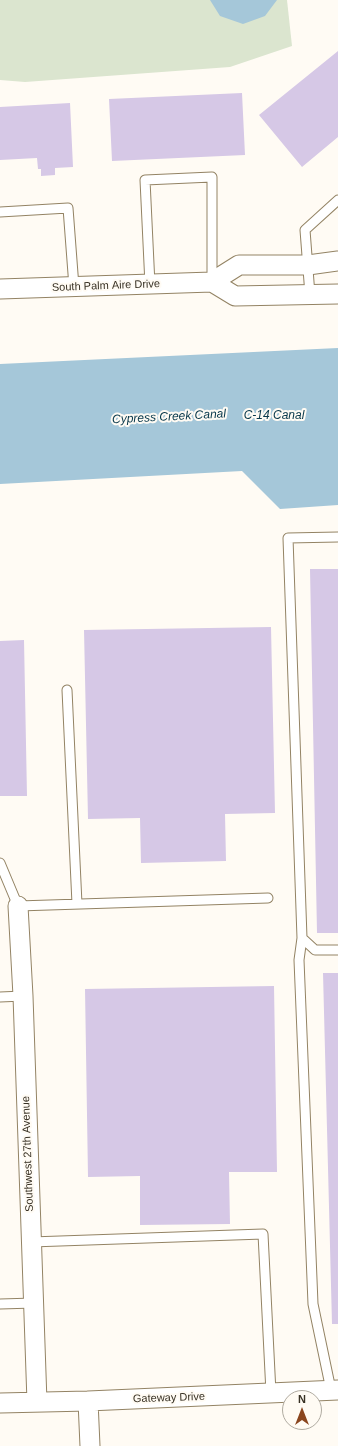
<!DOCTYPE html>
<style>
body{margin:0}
#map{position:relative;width:338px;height:1446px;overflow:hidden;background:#fffbf4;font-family:Helvetica,sans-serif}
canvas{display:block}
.north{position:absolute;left:282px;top:1390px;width:40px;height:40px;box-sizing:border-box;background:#fffbf4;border:1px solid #afaaa0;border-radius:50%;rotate:0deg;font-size:11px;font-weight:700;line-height:16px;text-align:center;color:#373023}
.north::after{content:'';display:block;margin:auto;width:14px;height:18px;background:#8a451e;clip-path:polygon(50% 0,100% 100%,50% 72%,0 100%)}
</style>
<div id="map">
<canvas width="338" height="1446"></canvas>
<div class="north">N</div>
</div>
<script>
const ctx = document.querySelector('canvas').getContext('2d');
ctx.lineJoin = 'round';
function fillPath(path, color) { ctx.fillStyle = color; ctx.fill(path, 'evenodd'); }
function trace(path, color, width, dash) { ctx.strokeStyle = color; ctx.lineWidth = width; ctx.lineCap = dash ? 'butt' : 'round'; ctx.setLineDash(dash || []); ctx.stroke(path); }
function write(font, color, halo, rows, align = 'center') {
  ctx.font = font + ' Helvetica,sans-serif'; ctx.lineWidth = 4; ctx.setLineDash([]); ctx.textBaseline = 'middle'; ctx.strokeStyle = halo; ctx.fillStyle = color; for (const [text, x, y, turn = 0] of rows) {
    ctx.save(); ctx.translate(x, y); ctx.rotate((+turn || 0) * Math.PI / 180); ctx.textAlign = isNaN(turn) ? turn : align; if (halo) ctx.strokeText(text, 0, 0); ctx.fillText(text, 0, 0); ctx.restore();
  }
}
const green = new Path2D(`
 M0 0H287L292 46 230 67 25 82 0 80Z`);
const water = new Path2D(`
 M210 0H277L265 16 243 24 220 16Z
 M338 348V505L280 509 242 471 0 484V364Z`);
const building = new Path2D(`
 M338 51V137L302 167 259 115Z
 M242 93 245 155 112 161 109 99Z
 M70 103 73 167 55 168V175L41 176V169H38L37 158 0 160V107Z
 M310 569H338V933H317Z
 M271 627 275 813 225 814 226 861 141 863 140 818 88 819 84 630Z
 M24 640 27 796H0V641Z
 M323 973H338V1324H332Z
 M274 986 277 1172H229L230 1224 140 1225V1176L88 1177 85 989Z`);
const lane = new Path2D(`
 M0 212 68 208 74 287
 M150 285 145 180 212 177V282
 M310 295 305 230 338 200
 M338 537 288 538 302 938 315 950H338
 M67 690 77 904
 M0 863 18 906 268 898
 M302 938 299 960 313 1304 331 1390
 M0 997 23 996
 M31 1242 263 1234 271 1393
 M0 1304 34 1303`);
const street = new Path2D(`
 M212 282 235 296 338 294
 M0 289 212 282 239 265H308L338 261
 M18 906 23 996 37 1402
 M88 1401 90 1446
 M0 1403 88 1401 338 1390`);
const streetNames = [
 ["South Palm Aire Drive",106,286,-2],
 ["Southwest 27th Avenue",28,1154,-92],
 ["Gateway Drive",169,1398,-2]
];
const waterNames = [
 ["C-14 Canal",274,416],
 ["Cypress Creek Canal",169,417,-3]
];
fillPath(green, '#dbe5cf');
fillPath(water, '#a5c7d9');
fillPath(building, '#d6c8e6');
trace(lane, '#938364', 11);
trace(street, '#938364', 21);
trace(lane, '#fff', 9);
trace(street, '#fff', 19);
write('11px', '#373023', '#fffbf4', streetNames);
write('italic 12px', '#08384b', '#fffbf4', waterNames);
</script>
